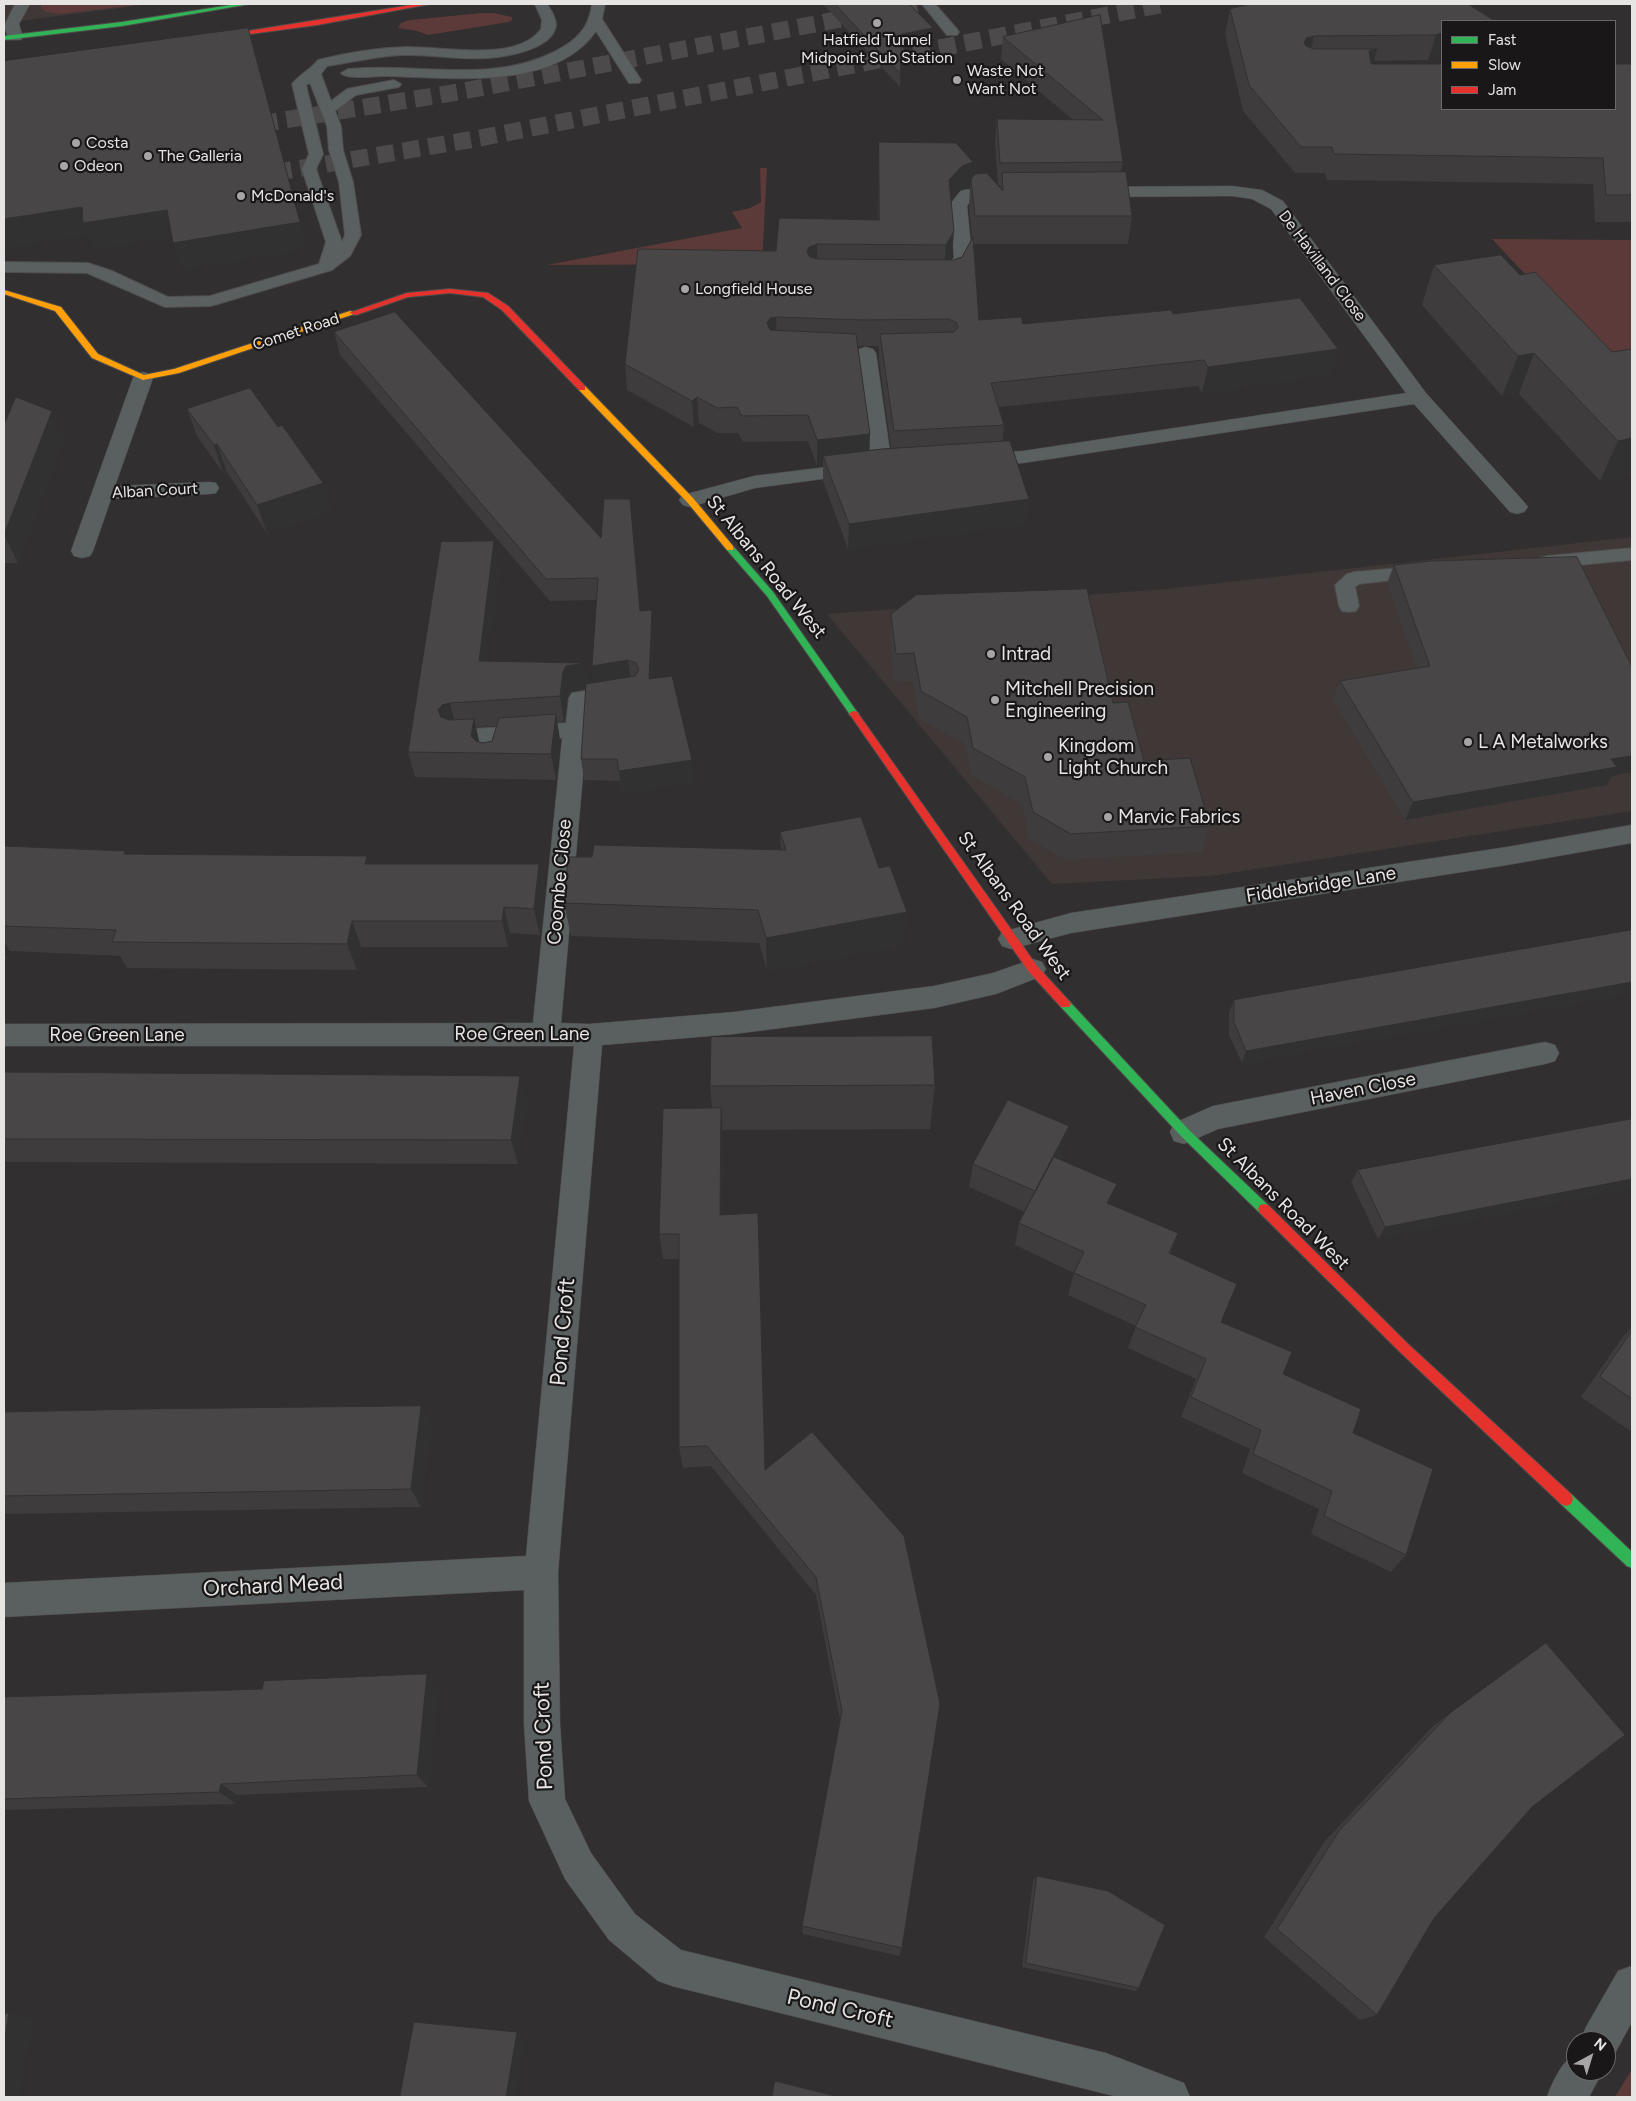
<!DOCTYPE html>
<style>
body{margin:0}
#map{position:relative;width:1636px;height:2101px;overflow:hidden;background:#312f2f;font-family:Figtree,sans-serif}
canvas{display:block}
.frame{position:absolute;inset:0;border:5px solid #e7e4e4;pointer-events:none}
.legend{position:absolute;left:1441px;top:20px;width:175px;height:90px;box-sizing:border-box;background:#191717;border:1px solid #6b6969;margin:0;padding:6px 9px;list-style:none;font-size:15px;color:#e7e4e4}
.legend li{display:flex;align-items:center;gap:10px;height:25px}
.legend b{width:25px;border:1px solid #6b6969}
.north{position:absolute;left:1566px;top:2031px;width:50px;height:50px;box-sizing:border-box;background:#191717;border:1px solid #6b6969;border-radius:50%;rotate:39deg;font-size:14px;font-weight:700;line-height:20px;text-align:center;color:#e7e4e4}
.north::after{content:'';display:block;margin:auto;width:18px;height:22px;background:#a7a5a5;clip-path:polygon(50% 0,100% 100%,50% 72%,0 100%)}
</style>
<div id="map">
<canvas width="1636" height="2101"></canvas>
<div class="frame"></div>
<ul class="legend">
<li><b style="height:6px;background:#30b455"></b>Fast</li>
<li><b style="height:6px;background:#ff9f0a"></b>Slow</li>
<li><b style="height:6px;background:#e5322d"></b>Jam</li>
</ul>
<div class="north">N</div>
</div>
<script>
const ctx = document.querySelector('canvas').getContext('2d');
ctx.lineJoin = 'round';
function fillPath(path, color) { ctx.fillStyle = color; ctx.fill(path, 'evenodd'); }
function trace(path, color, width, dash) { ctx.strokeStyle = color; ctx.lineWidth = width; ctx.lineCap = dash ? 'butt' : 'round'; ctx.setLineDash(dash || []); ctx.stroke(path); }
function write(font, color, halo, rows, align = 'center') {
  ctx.font = font + ' Figtree,sans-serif'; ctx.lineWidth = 4.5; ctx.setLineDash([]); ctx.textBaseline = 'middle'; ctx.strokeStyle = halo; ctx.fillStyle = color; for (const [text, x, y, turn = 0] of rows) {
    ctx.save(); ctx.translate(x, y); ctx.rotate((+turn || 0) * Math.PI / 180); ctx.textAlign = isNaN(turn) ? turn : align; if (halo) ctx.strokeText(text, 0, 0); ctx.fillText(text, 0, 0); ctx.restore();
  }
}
const built = new Path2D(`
 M4 4H151L4 23Z
 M1632 537V811L1211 876 1052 884 827 614 1166 589Z`);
const green = new Path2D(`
 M42 4H144L60 14 46 12 41 7Z
 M482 13H494L512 17V20L509 22 428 35 417 31 398 28 401 23 410 20Z
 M760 168H767L762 264 547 265 742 228 732 212 750 208 761 202Z
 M1492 239 1632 240V380L1626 381Z
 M1632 2069V2097H1615Z`);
const highwayTunnel = new Path2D(`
 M235 128 458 92 920 4
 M249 177 480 138 1164 4`);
const lane = new Path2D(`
 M535 4H547C551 10 556 17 556 25 554 49 506 57 488 58 459 60 431 54 403 55 378 56 353 62 327 66L321 74 331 101 347 89 352 88 394 80 401 84 399 87 356 95 335 111 341 126 343 150 353 182 361 235 350 256 332 270 211 306 165 307 87 273 4 272V262L88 263 112 271 168 297 210 296 319 264 326 242 302 169 309 154 292 84C299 75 310 70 318 60 346 53 377 48 405 47 442 46 517 63 541 29L542 20ZM310 83 327 126 329 150 339 182 345 235 342 242 316 169 323 154 306 85Z
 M592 4H605L602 19 641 80 639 83H629L596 31C554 92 449 77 385 76 375 76 347 80 341 73L348 69 365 68C428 65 495 82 554 52 576 41 589 29 592 4Z
 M922 4H935L957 29 959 32 957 35H947Z
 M1632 548V560L1547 568 1540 566 1538 562 1540 558 1547 556Z
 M1421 566 1428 568 1430 572 1428 576 1359 584 1355 587 1359 606 1356 611 1349 612 1342 611 1339 606 1335 585 1347 574 1354 572Z
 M616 686 623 688 626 693 623 698 588 704 585 730 582 735 575 737 456 744 449 742 446 737 449 732 456 730 566 723 569 698 572 693Z`);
const street = new Path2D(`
 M15 4H30L19 24 23 37 21 40H9L4 26Z
 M1232 186 1262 190 1283 201 1426 393 1524 502 1528 507 1524 512 1517 514 1510 512 1414 404 1023 463 978 466 971 464 968 460 971 456 978 454 1023 451 1406 393 1271 209 1252 199 1232 196 1092 197 1086 196 1083 192 1086 188 1092 187Z
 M1007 187 1013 188 1016 192 1013 196 972 199 967 206 972 257 958 282 951 284 932 282 930 278 932 274 945 272 954 257 949 206 961 190Z
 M866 347 873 349 876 353 892 466 889 470 882 472 875 470 872 466 856 353 859 349Z
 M143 372 150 374 153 378 115 486 209 482 216 483 219 488 216 493 209 494 111 499 93 551 90 556 82 558 74 556 71 551 133 378 136 374Z
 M860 463 867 465 870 469 867 473 755 488 690 507 683 505 679 500 683 495 754 476Z
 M575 722 583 724 587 730 561 1023 589 1024 734 1012 934 986 993 973 1033 959 1042 962 1046 969 1042 976 996 994 934 1008 734 1034 602 1045 558 1572 560 1724 565 1799 591 1853 635 1914 681 1950 1106 2053 1184 2083 1190 2097H1118L672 1986 658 1981 609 1940 565 1879 529 1801 524 1724V1590L4 1617V1583L526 1556 574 1046H4V1024L533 1023 563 730 567 724Z
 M1632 825V843L1507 865 1071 933 1011 949 1002 946 998 939 1002 932 1071 913 1507 847Z
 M1545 1042 1555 1045 1559 1053 1555 1061 1545 1064 1218 1129 1184 1144 1174 1141 1170 1132 1174 1123 1213 1106Z
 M1632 1966V2022L1614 2055 1606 2058V2041H1580L1586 2027 1618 1971Z
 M1576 2054V2071H1603L1589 2097H1547C1552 2083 1562 2060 1576 2054Z`);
const fast = new Path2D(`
 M237 4H250L122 26 4 40V36L122 22Z
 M730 545 733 546 773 592 857 712 859 714 857 716H851L767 596 727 550V546Z
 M1065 1000 1069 1001 1188 1129 1268 1205 1270 1209 1268 1213 1264 1214 1260 1213 1180 1135 1061 1007 1059 1004 1061 1001Z
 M1566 1492 1571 1494 1632 1552V1568L1627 1566 1561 1504 1559 1499 1561 1494Z`);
const slow = new Path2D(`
 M4 290 61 307 98 354 144 375 174 369 350 311 357 313 179 373 143 380 92 358 55 311 4 294Z
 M579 386H585L693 498 733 546V550H727L687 502 579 390Z`);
const jam = new Path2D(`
 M418 4H430L317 25 213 39 210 37Z
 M450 289 488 293 508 306 585 386V390H579L502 310 483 297 450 293 408 297 356 315 349 313 407 293Z
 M854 711 857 712 1037 966 1069 1001 1071 1004 1069 1007H1061L1029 972 851 716 849 714 851 712Z
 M1264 1204 1268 1205 1408 1344 1571 1494 1573 1499 1571 1504 1566 1506 1561 1504 1400 1352 1260 1213 1258 1209 1260 1205Z`);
const wall = new Path2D(`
 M823 4H909L932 41 901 47 900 87Z
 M1230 9 1495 21H1442L1428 60 1374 61 1373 64H1632V222H1595L1593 184 1327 180 1325 173H1295L1243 111 1225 34Z
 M1100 15 1123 162 1121 172 1132 216 1128 244H974L979 320 1023 324 1173 314 1338 349 1330 374 1202 393 1198 386 999 407 1004 425 1003 441 1029 499 1025 524 848 549 823 481V465L817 466 808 441 743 442 738 433H718L699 423 694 427 627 390 625 364 776 251 878 220 879 142 1000 188 1001 185H998L995 141 997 119 1073 120 1001 59 1003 37ZM970 187 969 207 972 239 962 257 953 260H950L952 257 951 201 960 191ZM857 346H879V360L891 448 869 450Z
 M1434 265 1520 275 1612 352 1632 350V475L1600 481 1519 394 1502 396 1422 305Z
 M334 332 601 538 630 499 640 611 654 632 652 679 694 782 622 793 620 781 584 780 581 759 586 689 570 692 567 698 564 721 557 722 560 740 556 780 415 777 408 752 500 567 487 661 589 683 594 682 592 666 597 600 550 601 340 355ZM497 726 492 741 483 743 479 742 476 727Z
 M187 409 278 427 323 483 331 511 267 533 227 472 223 473 197 436Z
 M4 425 64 439 18 563H4Z
 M1394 565 1612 776 1607 785 1405 820 1333 699 1340 681 1417 668 1387 583Z
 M891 614 1113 703 1144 761 1210 826 1202 852 1066 860 1029 839 1022 804 971 775 965 744 919 719 912 681 895 682 890 642Z
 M780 832 879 868 907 912 904 945 767 971 759 943 571 936 564 903 592 857 781 850Z
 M4 846 126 854 370 864H539L545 890 540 935 510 933 508 947H361L357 970 127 968 120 956 10 951 7 959H4Z
 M1632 930V993L1242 1063 1229 1035V1012L1234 1000Z
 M4 1072 526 1100 518 1164 4 1162Z
 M935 1085 930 1129 723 1130 722 1215 759 1238 766 1469 812 1432 902 1948 899 1956 803 1934 802 1926 840 1720 816 1595 711 1466 683 1468 679 1447V1259H663L659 1234 712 1108 710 1086Z
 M1632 1119 1378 1239 1351 1182 1358 1170Z
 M1069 1126 1063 1150 1059 1159 1110 1205 1178 1233 1170 1254 1221 1322 1353 1433 1406 1555 1391 1572 1311 1534 1319 1509 1242 1473 1250 1449 1181 1417 1196 1379 1128 1348 1136 1326 1068 1295 1074 1273 1015 1245 1019 1223 1025 1212 969 1187 973 1164Z
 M1632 1327V1432L1581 1397 1622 1338Z
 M421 1406 431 1425 421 1507 4 1514V1412Z
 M438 1688 428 1787 237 1795 236 1804 4 1810V1697Z
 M1449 1714 1532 1807 1434 1918 1377 2015 1360 2020 1264 1937 1324 1842 1432 1727Z
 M1037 1876 1139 1988 1135 1991 1022 1967 1033 1881Z`);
const shadedWall = new Path2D(`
 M933 28 932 41 901 47 902 34Z
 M1442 33V57L1428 60 1436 35Z
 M1314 36 1308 61 1304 43 1306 38Z
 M1377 49 1371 74 1369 51Z
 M973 162 972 185 971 179 970 187 960 191 947 205 949 180 962 166Z
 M82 207 167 210 176 237 94 250 88 235 4 249V219Z
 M300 222 307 250 182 270 173 243Z
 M954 231 952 257 944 270 946 245Z
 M817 244V269L807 252 809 247Z
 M776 317 777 343 767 323 770 318Z
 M1338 349 1330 374 1202 393 1208 367Z
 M1534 353 1519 394 1502 396 1518 356Z
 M697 397 699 423 694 427 692 401Z
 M52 411 64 439 18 563 4 535Z
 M870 434 869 459 823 456V465L817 466V440Z
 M1632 438V475L1600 481 1618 441Z
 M217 444 227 472 223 473 214 445Z
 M323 483 331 511 267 533 257 505Z
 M1029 499 1025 524 848 549 849 524Z
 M494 541 500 567 484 687 479 661Z
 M652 610 654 632 651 701 649 679Z
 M628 660 631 682 595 688 592 666Z
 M586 663 590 688 570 692 567 698 564 721 560 696 563 672 566 666Z
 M450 703 456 728 444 736 438 710 442 705Z
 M556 714 560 740 556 780 551 754Z
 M474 719 480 745 479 753 471 736Z
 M1632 756V772L1612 776 1607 785 1405 820 1413 802 1611 759Z
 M692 760 694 782 622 793 619 771Z
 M367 856 376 883 365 864Z
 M539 864 545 890 540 935 534 909Z
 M504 907 510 933 508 947 502 921Z
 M907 912 904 945 767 971 766 938Z
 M352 921 361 947 357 970 347 944Z
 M4 942 10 951 7 959 4 954Z
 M1632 982V993L1242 1063 1246 1051Z
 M520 1076 526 1100 518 1164 511 1140Z
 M721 1108 723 1135 722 1240 720 1215Z
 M1069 1126 1063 1150 1030 1214 1035 1191Z
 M1632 1179V1189L1378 1239 1385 1227Z
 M1117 1184 1110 1207 1107 1203Z
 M758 1213 759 1238 767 1490 765 1470Z
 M421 1406 431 1425 421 1507 411 1489Z
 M427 1674 438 1688 428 1787 417 1775Z
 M221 1784 237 1795 236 1804 219 1792Z
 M9 2013 34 2019 19 2097H4V2042Z
 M517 2032 526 2037 516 2097H506Z`);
const building = new Path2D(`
 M835 4H909L933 28 902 34 900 73Z
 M1251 4H1468L1495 21H1442V33L1436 35 1314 36 1306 38 1304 43 1306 46 1314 49H1377L1369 51 1371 64H1442V109H1615V64H1632V195H1606L1603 158 1334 154 1332 147H1301L1249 85 1230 9Z
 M1100 15 1123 162 1000 163 997 119 1103 120 1003 37Z
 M248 28 300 222 173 243 167 210 83 223 82 207 4 219V61Z
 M879 142 956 143 973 162 962 166 949 180 954 231 946 245 817 244 809 247 807 252 810 257 818 259 953 260 962 257 973 237 979 320 1021 317 1023 324 1171 310 1173 314 1300 298 1338 349 1208 367 1204 360 991 383 1004 425 894 431 880 334 954 332 958 327 956 322 948 319 863 320 776 317 770 318 767 323 770 330 856 334 870 434 817 440 808 415 742 416 737 407 717 408 697 397 692 401 625 364 638 249 776 251 779 218 879 220Z
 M1126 172 1132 216H975L971 179 975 174 987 173 1003 191 1002 173Z
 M1501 255 1520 275 1535 272 1612 352 1631 349 1632 350V438L1618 441 1534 353 1518 356 1434 265Z
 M395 312 601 538 604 499H630L640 611 652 610 649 679 672 676 692 760 619 771 617 759H581L586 684 635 676 639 670 636 663 628 660 592 666 598 578 546 579 334 332Z
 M250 388 278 427 282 425 323 483 257 505 217 444 214 445 187 409Z
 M16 397 52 411 4 535V425Z
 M1010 441 1029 499 849 524 823 456 883 449Z
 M494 541 479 661 586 663 566 666 563 672 560 696 450 703 442 705 438 710 441 717 449 720 474 719 471 736 476 741 483 743 492 741 499 718 556 714 551 754 408 752 441 542Z
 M1577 557 1631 665H1632V756L1611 759 1617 767 1413 802 1340 681 1430 666 1394 565 1431 561Z
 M1087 589 1113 703 1128 702 1144 761 1190 758 1210 826 1071 834 1033 812 1025 777 973 748 967 717 921 691 914 653 896 654 891 614 916 595Z
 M861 817 879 868 890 866 907 912 766 938 758 910 564 903 568 857H592L594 845 786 850 780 832Z
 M4 846 125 851 124 854 367 856 365 864H539L534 909 504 907 502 921H352L347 944 112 942 116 930 4 926Z
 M1632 930V982L1246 1051 1234 1022V1000Z
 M932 1036 935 1085 710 1086 711 1037Z
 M4 1072 520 1076 511 1140 7 1139H4Z
 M1008 1100 1069 1126 1035 1191 973 1164Z
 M721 1108 720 1215 758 1213 765 1470 812 1432 904 1536 940 1704 902 1948 802 1926 842 1711 816 1577 707 1446 679 1447V1234H659L663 1109Z
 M1632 1119V1179L1385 1227 1358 1170Z
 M1054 1157 1117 1184 1107 1203 1178 1233 1169 1253 1237 1284 1221 1322 1292 1352 1283 1374 1361 1409 1353 1433 1433 1469 1406 1555 1324 1516 1332 1491 1253 1454 1261 1430 1191 1397 1206 1359 1135 1327 1146 1305 1074 1273 1084 1252 1019 1223Z
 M1632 1331V1399L1600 1377Z
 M421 1406 411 1489 4 1496V1412L141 1409Z
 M1546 1643 1625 1735 1532 1807 1434 1918 1377 2015 1277 1929 1339 1831 1449 1714Z
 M427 1674 417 1775 221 1784 219 1792 4 1799V1697L262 1689 264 1681Z
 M1037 1876 1108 1891 1165 1925 1139 1988 1026 1963Z
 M9 2013 4 2042V2014Z
 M414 2022 517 2032 506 2097H400Z
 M775 2081 839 2097H772Z`);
const markers = [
 [877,23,5,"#a7a5a5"],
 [957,80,5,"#a7a5a5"],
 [76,143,5,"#a7a5a5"],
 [148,156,5,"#a7a5a5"],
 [64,166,5,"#a7a5a5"],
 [241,196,5,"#a7a5a5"],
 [685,289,5,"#a7a5a5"],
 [991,654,5,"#a7a5a5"],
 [995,700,5,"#a7a5a5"],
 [1468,742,5,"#a7a5a5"],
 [1048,757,5,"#a7a5a5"],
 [1108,817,5,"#a7a5a5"]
];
const farPoinames = [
 ["Hatfield Tunnel",877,40,"center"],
 ["Midpoint Sub Station",877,58,"center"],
 ["Waste Not",967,71],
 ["Want Not",967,89],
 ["Costa",86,143],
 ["The Galleria",158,156],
 ["Odeon",74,166],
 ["McDonald's",251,196],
 ["Longfield House",695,289]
];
const farStreetnames = [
 ["De Havilland Close",1322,266,53],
 ["Comet Road",296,332,-18],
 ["Alban Court",155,491,-3]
];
const streetNames = [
 ["St Albans Road West",766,567,51],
 ["Coombe Close",560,882,-85],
 ["Fiddlebridge Lane",1321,885,-9],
 ["St Albans Road West",1014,906,54],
 ["Roe Green Lane",522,1034],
 ["Roe Green Lane",117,1035],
 ["Haven Close",1363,1089,-11],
 ["St Albans Road West",1283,1204,45]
];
const poiNames = [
 ["Intrad",1001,654],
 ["Mitchell Precision",1005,689],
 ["Engineering",1005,711],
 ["L A Metalworks",1478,742],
 ["Kingdom",1058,746],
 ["Light Church",1058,768],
 ["Marvic Fabrics",1118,817]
];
const nearStreetnames = [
 ["Pond Croft",563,1332,-85],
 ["Orchard Mead",273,1586,-3],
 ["Pond Croft",544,1736,-92],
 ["Pond Croft",840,2009,13]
];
fillPath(built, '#403837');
fillPath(green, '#5b3a39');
trace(highwayTunnel, '#4c4a4a', 17, [17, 9]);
trace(lane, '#4e4c4c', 2);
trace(street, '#4e4c4c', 1);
trace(fast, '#4e4c4c', 2);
trace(slow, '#4e4c4c', 2);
trace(jam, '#4e4c4c', 2);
fillPath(lane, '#5a605f');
fillPath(street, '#5a605f');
fillPath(fast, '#30b455');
fillPath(slow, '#ff9f0a');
fillPath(jam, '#e5322d');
fillPath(wall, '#3e3c3c');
fillPath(shadedWall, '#323131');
fillPath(building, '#484646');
trace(building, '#323131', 1);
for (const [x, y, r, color] of markers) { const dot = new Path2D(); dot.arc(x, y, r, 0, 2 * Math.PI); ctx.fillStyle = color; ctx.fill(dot); trace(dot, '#191717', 2); }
write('16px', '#e7e4e4', '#191717', farPoinames, 'left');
write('16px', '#e7e4e4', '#191717', farStreetnames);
write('19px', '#e7e4e4', '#191717', streetNames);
write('19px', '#e7e4e4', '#191717', poiNames, 'left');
write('22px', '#e7e4e4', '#191717', nearStreetnames);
</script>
